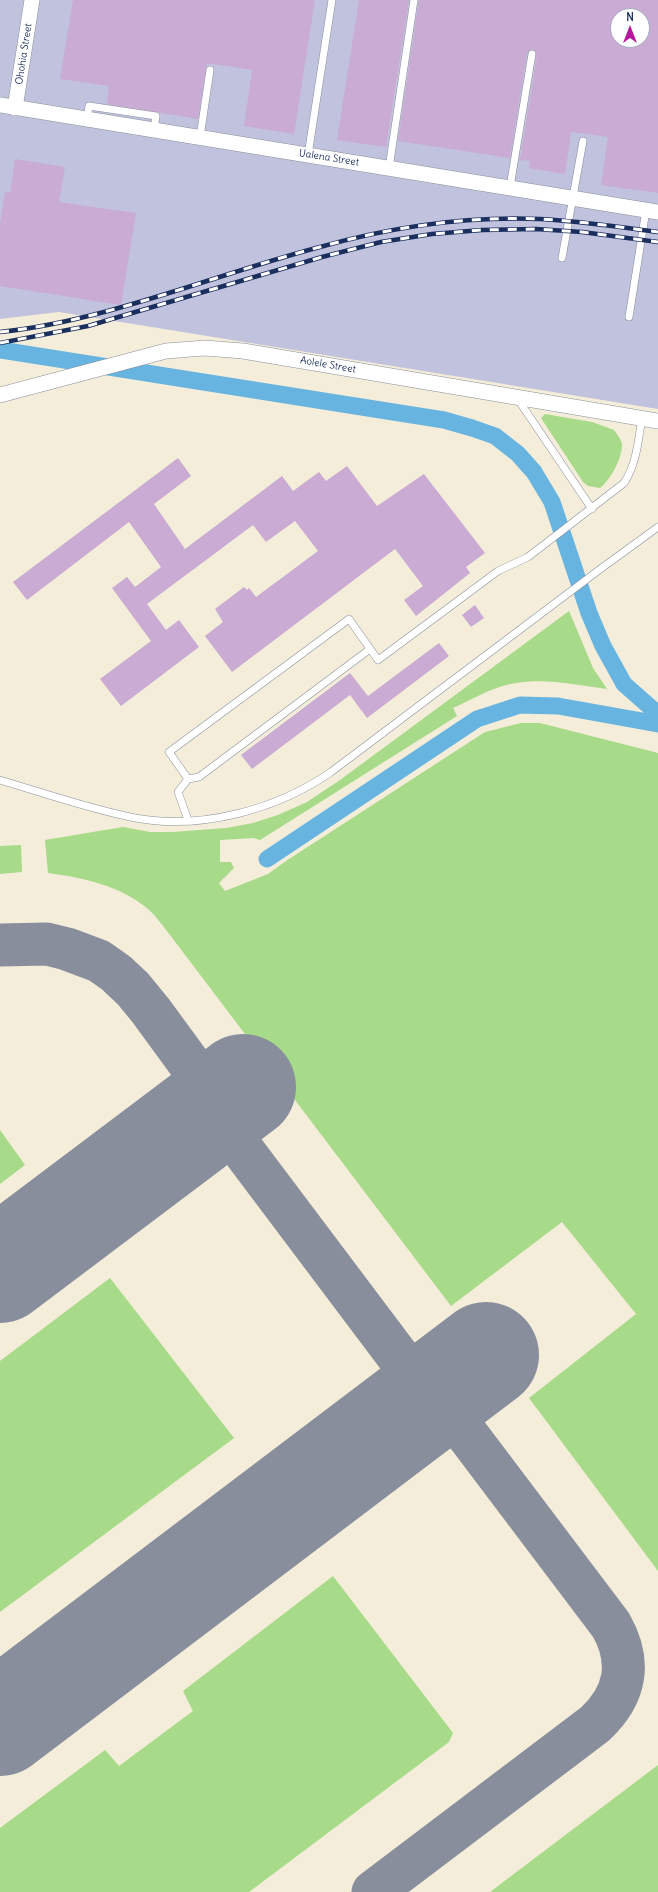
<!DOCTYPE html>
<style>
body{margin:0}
#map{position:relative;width:658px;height:1892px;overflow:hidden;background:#f4edd9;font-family:Delius,sans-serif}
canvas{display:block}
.north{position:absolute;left:610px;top:8px;width:40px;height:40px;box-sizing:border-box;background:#fff;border:1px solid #a4acbf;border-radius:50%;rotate:0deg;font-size:11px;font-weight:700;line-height:16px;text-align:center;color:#1b2f5e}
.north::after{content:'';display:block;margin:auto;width:14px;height:18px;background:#b5179e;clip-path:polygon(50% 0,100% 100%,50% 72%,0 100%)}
</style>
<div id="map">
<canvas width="658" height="1892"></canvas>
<div class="north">N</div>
</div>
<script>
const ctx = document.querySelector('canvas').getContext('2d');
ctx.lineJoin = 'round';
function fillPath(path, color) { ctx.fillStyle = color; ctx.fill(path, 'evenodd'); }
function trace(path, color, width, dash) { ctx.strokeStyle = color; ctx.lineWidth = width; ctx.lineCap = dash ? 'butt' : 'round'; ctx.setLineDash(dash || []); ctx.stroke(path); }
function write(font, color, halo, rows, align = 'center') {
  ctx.font = font + ' Delius,sans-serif'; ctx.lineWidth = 3.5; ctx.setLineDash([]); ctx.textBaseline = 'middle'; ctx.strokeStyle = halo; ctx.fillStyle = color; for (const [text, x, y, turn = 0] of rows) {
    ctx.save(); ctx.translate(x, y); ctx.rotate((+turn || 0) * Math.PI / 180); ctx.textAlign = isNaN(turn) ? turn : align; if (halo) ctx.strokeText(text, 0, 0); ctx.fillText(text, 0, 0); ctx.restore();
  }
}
const industrial = new Path2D(`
 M0 0H658V409L59 312 0 319ZM618 16H642V40H618Z`);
const green = new Path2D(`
 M545 414 592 422 614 430C617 434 621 439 622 444 622 459 611 479 600 488L588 486 583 482 541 418Z
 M569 611 593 668 607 689C577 685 546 678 516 683 494 686 473 699 453 708L457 716 260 840 254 838 220 840V862H231L234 868 219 883 225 891 268 874 286 861 485 732 521 723H540L658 753V1571L529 1398 636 1314 562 1222 451 1306 170 935C163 926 156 916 148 909 120 885 83 878 48 873L45 840 123 827 150 832H173L226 828 253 823 278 815 307 802 340 780Z
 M21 845 22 872 0 874V846Z
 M0 1130 25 1165 0 1184Z
 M110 1278 234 1438 0 1612V1361Z
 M333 1576 453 1733 449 1742 249 1892H0V1828L105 1750 119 1766 193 1711 183 1691Z
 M658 1765V1892H490Z`);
const canal = new Path2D(`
 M0 350 444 420 472 428 495 436 518 454 534 472 552 502 589 613 603 646 624 684 658 714
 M267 859 477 719 520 705 558 706 658 724`);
const taxiway = new Path2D(`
 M0 945 47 944 67 949 99 961 116 973 133 989 151 1011 189 1063 245 1153 397 1355 469 1437 611 1625C632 1662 626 1695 595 1724L373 1892`);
const runway = new Path2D(`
 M0 1270 243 1087
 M0 1723 486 1355`);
const building = new Path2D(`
 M73 0H315L294 134 244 126 252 70 207 63 198 119 107 104 109 86 60 79Z
 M359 0H409L386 147 337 140Z
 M419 0H658V193L601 185 608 137 571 132 565 174 529 168 530 161 520 160 537 55 533 49 530 50 527 53 510 158 398 141ZM618 16H642V40H618Z
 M15 159 65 167 59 202 136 213 121 305 0 286V224L5 192 10 193Z
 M178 458 191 476 154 504 185 549 282 476 293 491 319 472 326 481 347 466 377 506 424 474 485 553 466 567 470 573 416 616 404 600 423 586 395 549 232 672 205 636 223 622 215 609 244 587 247 590 249 588 256 597 318 551 295 521 266 542 253 525 147 604 166 630 179 620 199 647 121 706 100 679 151 641 112 588 127 577 135 587 161 567 129 522 27 600 13 582Z
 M475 605 484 618 471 627 462 615Z
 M439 643 449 656 367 718 350 695 252 769 241 755 350 673 368 696Z`);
const lane = new Path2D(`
 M87 119 89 106 156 116 154 130
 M200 137 210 70
 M308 155 332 0
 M389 168 414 0
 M510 187 532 54
 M562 258 583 141
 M629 317 646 210
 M517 398 592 509
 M370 649 199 777 188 779 169 752 349 619 378 660 498 571 528 557 624 483C637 463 638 441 642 418
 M0 780C44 793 89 809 135 818 201 830 276 810 331 772L599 570 658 527
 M188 820 178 792 188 779`);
const street = new Path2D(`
 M0 105 658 212
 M15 108 32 0
 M0 395 166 351 205 348 243 351 658 421`);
const rail = new Path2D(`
 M0 332C107 321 216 274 320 247 391 227 467 216 540 219 580 221 619 227 658 232
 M0 343 88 326 322 257 381 242 432 234 482 230 536 229 582 232 658 242`);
const streetNames = [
 ["Ohohia Street",24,54,-81],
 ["Ualena Street",329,158,9],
 ["Aolele Street",328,365,10]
];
fillPath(industrial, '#c1c2dd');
fillPath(green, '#a7da89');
trace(canal, '#68b4e1', 17);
trace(taxiway, '#888e9c', 43);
trace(runway, '#888e9c', 106);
fillPath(building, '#c9abd4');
trace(lane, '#888e9c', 8);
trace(street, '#888e9c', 16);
trace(lane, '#fff', 7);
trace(street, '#fff', 15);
trace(rail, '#1b2f5e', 4.5);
trace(rail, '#fff', 3, [9]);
write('10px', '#1b2f5e', '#fff', streetNames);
</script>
